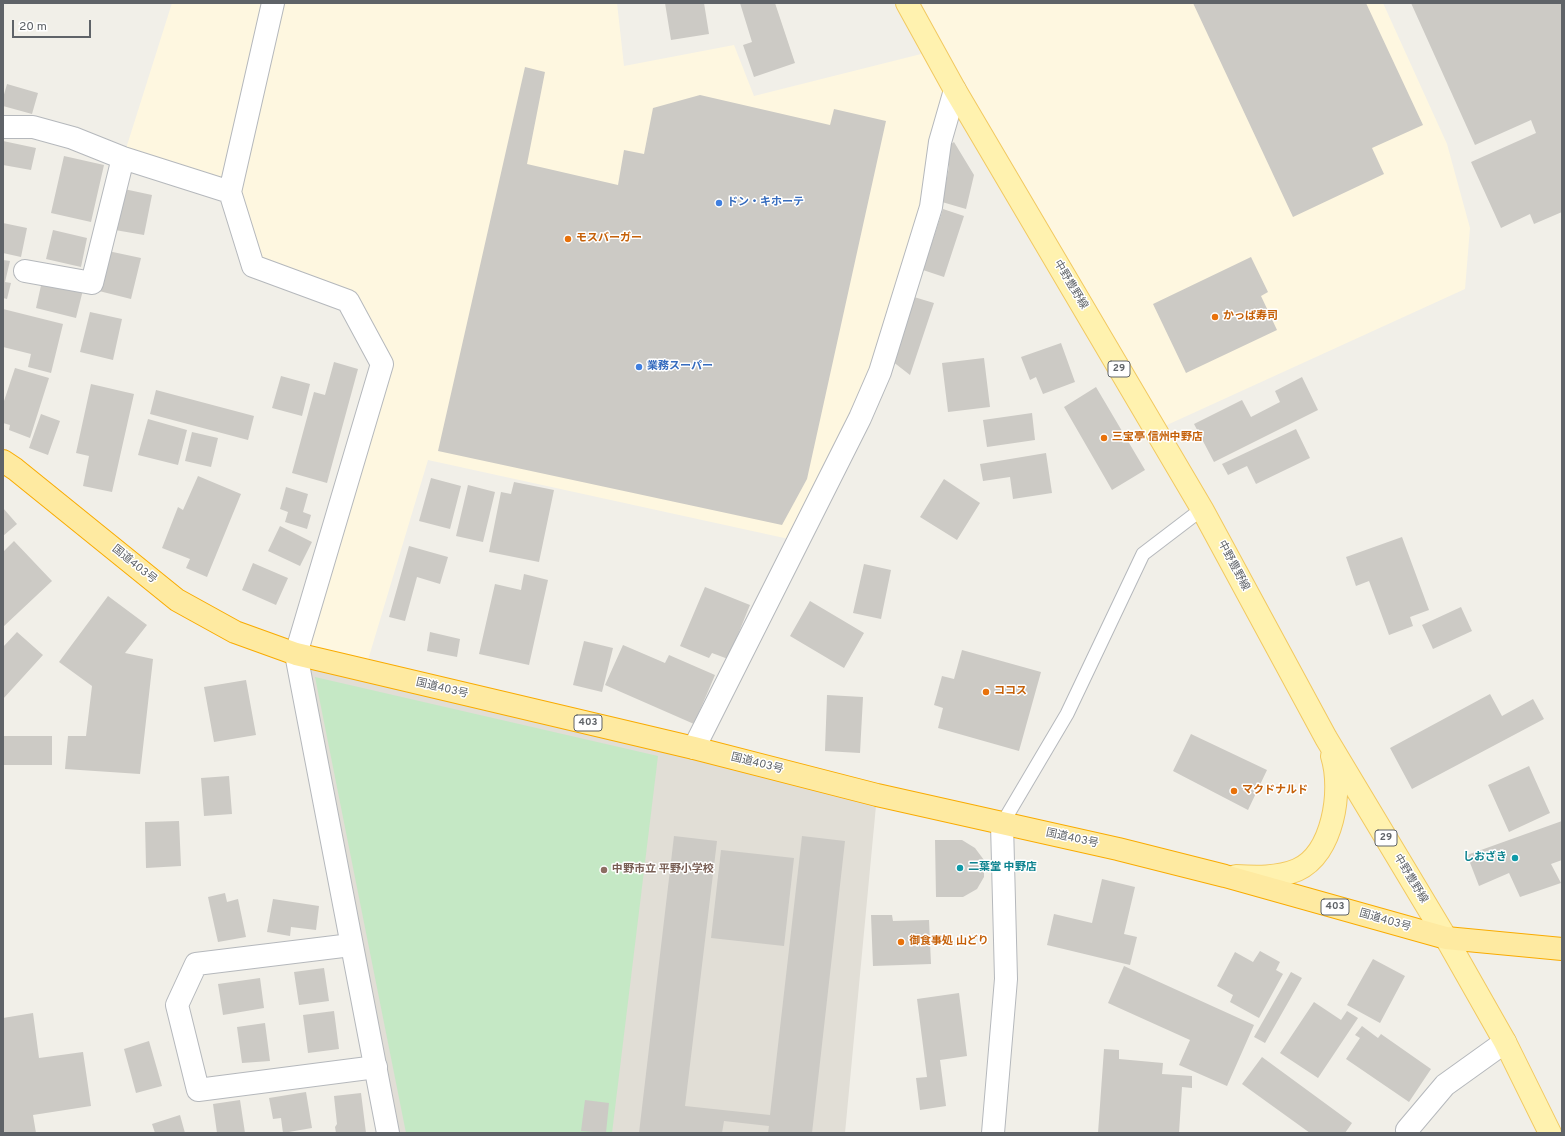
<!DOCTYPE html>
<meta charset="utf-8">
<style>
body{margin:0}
#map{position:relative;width:1565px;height:1136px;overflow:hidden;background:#f1efe8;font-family:Overpass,sans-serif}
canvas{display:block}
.frame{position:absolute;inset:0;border:4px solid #5f6368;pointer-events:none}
.scale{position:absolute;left:12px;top:20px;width:79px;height:18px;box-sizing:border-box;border:2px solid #5f6368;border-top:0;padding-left:5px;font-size:12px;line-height:14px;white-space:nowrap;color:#5f6368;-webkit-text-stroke:3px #fff;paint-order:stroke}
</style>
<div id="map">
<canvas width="1565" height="1136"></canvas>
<div class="frame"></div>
<div class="scale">20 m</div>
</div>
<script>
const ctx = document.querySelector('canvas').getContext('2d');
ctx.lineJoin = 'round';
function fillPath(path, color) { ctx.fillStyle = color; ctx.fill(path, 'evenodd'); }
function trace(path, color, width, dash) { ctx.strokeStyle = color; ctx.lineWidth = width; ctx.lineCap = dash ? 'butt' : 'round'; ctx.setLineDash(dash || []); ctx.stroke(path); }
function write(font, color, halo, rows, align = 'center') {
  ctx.font = font + ' Overpass,"Noto Sans JP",sans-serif'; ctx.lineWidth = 3; ctx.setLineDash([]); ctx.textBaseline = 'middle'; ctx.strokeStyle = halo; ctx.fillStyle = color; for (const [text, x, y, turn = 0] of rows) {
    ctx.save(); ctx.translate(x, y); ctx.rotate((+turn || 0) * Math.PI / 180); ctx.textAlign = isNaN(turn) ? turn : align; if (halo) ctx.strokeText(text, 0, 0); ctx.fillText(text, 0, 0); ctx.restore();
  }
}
const commercial = new Path2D(`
 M172 3H617L624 66 734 45 754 96 933 51 907 3H1383L1447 144 1470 228 1465 289 1156 430 955 91 880 372 798 541 428 460 365 670 296 654 382 364 348 301 253 266 230 192 123 158Z`);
const education = new Path2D(`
 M296 654 877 795 845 1133H388Z`);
const green = new Path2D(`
 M315 677 658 756 612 1133H406Z`);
const building = new Path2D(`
 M665 3H704L709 34 671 40Z
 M740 3H775L795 63 754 77 743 45 752 42Z
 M1193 3H1366L1423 125 1372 148 1384 174 1293 217Z
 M1411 3H1562V212L1534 224 1530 214 1501 228 1471 162 1536 133 1531 120 1475 145Z
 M525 67 545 72 527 164 618 185 624 150 644 154 653 108 700 95 830 125 834 109 886 121 807 479 782 525 438 451Z
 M7 84 38 93 32 114 3 106V98Z
 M3 141 36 148 31 170 3 165Z
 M954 142 974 175 966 209 942 202 949 167 947 147Z
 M64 156 104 165 91 222 51 213Z
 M124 189 152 195 144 235 115 230Z
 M943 209 964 216 944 277 923 270Z
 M3 223 27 228 21 257 3 253Z
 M53 230 87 238 81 267 46 259Z
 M108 251 141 258 131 299 99 291Z
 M1251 257 1268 292 1261 296 1277 330 1186 373 1153 304Z
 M3 260 10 261 5 282 11 283 7 299 3 298Z
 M42 281 83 290 76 318 36 308Z
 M914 297 934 303 910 375 892 361Z
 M3 309 63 324 51 373 28 367 31 354 3 347Z
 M90 312 122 319 113 360 80 352Z
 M1061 343 1075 382 1043 394 1036 377 1030 380 1021 357Z
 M984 358 990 407 948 412 942 363Z
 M334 362 358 369 327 483 292 473 314 392 325 395Z
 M15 368 49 378 30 438 9 430 10 425 3 423V404Z
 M281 376 310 384 302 416 272 408Z
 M1302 377 1318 410 1214 462 1194 424 1242 400 1251 417 1280 402 1275 391Z
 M91 384 134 394 112 492 83 486 89 456 76 453Z
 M1096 387 1145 470 1112 490 1064 407Z
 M156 390 254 416 248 440 150 414Z
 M1032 413 1035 440 987 447 983 420Z
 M41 414 60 421 48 455 29 448Z
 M148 419 187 430 178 465 138 455Z
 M1296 429 1310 458 1256 484 1247 466 1228 475 1222 464Z
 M192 432 218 438 211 467 185 461Z
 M1046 453 1052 493 1013 499 1010 477 983 481 980 464Z
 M198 476 241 494 207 577 186 568 190 559 162 548 178 507 183 510Z
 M431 478 461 486 450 529 419 521Z
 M944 479 980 503 957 540 920 517Z
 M514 482 554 490 539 562 489 552 501 492 511 494Z
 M468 485 495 492 483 542 456 536Z
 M286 487 308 494 303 512 311 515 307 529 285 522 288 512 280 509Z
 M3 508 17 524 3 536Z
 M280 526 312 542 300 566 268 551Z
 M1402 537 1429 610 1410 617 1413 626 1389 635 1369 581 1356 586 1346 557Z
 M14 541 52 581 3 627V552Z
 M409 546 448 557 440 584 417 577 405 621 389 617Z
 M253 563 288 578 276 605 242 590Z
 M864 564 891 570 881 619 853 613Z
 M524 574 548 580 529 665 479 654 495 584 521 590Z
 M705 587 750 605 728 659 712 653 709 658 680 646Z
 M108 596 147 625 125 653 153 659 140 774 65 769 68 736H86L92 686 59 662Z
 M810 601 864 633 844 668 790 636Z
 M1461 607 1472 631 1433 649 1422 625Z
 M17 632 43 655 3 699V647Z
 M430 632 460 639 457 657 427 651Z
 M584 641 613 648 602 692 573 685Z
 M623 645 665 663 669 655 715 675 694 724 605 685Z
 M962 650 1041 672 1019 751 938 728 943 708 934 705 942 676 954 679Z
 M246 680 256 735 214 742 204 687Z
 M1490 694 1502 716 1533 699 1544 719 1412 789 1390 748Z
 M827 695 863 697 860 753 825 751Z
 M1191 734 1267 770 1248 810 1173 771Z
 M3 736H52V765H3Z
 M1529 766 1550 813 1509 832 1488 785Z
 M229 776 232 814 204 816 201 778Z
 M179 821 181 866 146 868 145 822Z
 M1562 821V860L1551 864 1561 883 1520 897 1509 873 1479 886 1467 855Z
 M674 836 717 841 685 1106 770 1115 802 836 845 841 812 1133H768L769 1126 724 1121 722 1133H639Z
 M935 840H962L975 848 984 860V877L977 889 963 897H936Z
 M721 850 794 858 784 946 711 938Z
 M1102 879 1135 887 1124 934 1137 937 1130 965 1047 945 1054 914 1092 923Z
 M225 893 227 902 238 899 246 937 218 942 208 897Z
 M273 899 319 906 316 930 291 927 290 936 267 932Z
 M871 915H892L893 921 929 920 931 964 873 966Z
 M1260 951 1280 962 1276 970 1283 974 1259 1018 1230 1002 1233 995 1217 986 1235 952 1253 962Z
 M1373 959 1405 976 1380 1023 1347 1005Z
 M1124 966 1254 1025 1227 1086 1179 1065 1190 1040 1108 1003Z
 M324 968 329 1001 299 1005 294 972Z
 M1291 972 1302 978 1265 1043 1254 1037Z
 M260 978 264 1008 223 1015 218 984Z
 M959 993 967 1056 940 1060 946 1106 920 1110 916 1078 927 1077 917 999Z
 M1314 1002 1341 1020 1347 1011 1358 1018 1318 1078 1280 1053Z
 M334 1011 339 1049 308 1053 303 1015Z
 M33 1013 39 1058 83 1052 91 1106 33 1115 36 1133H3V1018Z
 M265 1023 270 1061 242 1063 237 1027Z
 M1362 1026 1378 1038 1381 1034 1431 1069 1409 1102 1346 1059 1360 1038 1355 1035Z
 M149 1041 162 1086 136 1093 124 1049Z
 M1104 1049 1119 1050V1059L1163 1063 1162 1074 1192 1076V1088L1182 1087 1179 1133H1098Z
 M1262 1057 1352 1123 1345 1133H1310L1242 1084Z
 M306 1092 312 1128 283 1133 281 1118 273 1119 269 1098Z
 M361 1093 366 1133H336L335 1127 337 1124 334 1096Z
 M240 1100 245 1133H217L213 1104Z
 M585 1100 609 1103 606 1133 581 1131Z
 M180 1115 185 1133H155L152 1124Z`);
const service = new Path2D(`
 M1002 824 1067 714 1143 554 1202 509`);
const minor = new Path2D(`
 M273 3 230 192 253 266 348 301 382 364 296 654
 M3 127H33L73 138 123 158 230 192
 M25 271 92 283 123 158
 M694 748 860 418 880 372 931 207 940 142 955 90
 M351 945 196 964 177 1005 198 1090 376 1067
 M993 1133 1006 979 1002 824
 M1408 1133 1407 1130 1445 1085 1505 1042`);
const tertiary = new Path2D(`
 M296 654 388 1133`);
const primary = new Path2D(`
 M907 3 955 90 1202 509 1326 738 1446 938 1505 1042 1550 1133
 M1236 876C1255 877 1278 878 1297 870 1333 854 1343 791 1332 756`);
const trunk = new Path2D(`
 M3 461 15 469 177 600 235 632 296 654 694 748 877 795 1118 849 1225 876 1446 938 1562 949`);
const markers = [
 [719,203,4,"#3f7fe0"],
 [568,239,4,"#e8710a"],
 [1215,317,4,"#e8710a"],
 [639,367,4,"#3f7fe0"],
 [1104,438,4,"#e8710a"],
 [986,692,4,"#e8710a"],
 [1234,791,4,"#e8710a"],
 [1515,858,4,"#0f9aa8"],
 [960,868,4,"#0f9aa8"],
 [604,870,4,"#8d6e63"],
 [901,942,4,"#e8710a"]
];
const shields = [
 [1119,369,22],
 [588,723,28],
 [1386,838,22],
 [1335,907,28]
];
const shieldNames = [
 ["29",1119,369],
 ["403",588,723],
 ["29",1386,838],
 ["403",1335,907]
];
const shopNames = [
 ["ドン・キホーテ",727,203],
 ["業務スーパー",647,367]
];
const foodNames = [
 ["モスバーガー",576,239],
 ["かっぱ寿司",1223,317],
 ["三宝亭 信州中野店",1112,438],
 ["ココス",994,692],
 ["マクドナルド",1242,791],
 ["御食事処 山どり",909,942]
];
const streetNames = [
 ["中野豊野線",1070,285,59],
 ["国道403号",134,565,39],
 ["中野豊野線",1233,566,62],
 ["国道403号",442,689,13],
 ["国道403号",757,764,14],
 ["国道403号",1072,839,12],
 ["中野豊野線",1410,879,59],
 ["国道403号",1385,921,16]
];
const cultureNames = [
 ["しおざき",1507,858],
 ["二葉堂 中野店",968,868,"left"]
];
const educationNames = [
 ["中野市立 平野小学校",612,870]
];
fillPath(commercial, '#fef7e0');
fillPath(education, '#e1ded6');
fillPath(green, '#c5e8c5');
fillPath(building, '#cccac5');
trace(service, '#b5b8bc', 15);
trace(minor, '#b5b8bc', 24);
trace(tertiary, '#b5b8bc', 24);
trace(primary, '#f2c960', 24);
trace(trunk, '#f9ab00', 24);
trace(service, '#fff', 13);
trace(minor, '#fff', 22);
trace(tertiary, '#fff', 22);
trace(primary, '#fff2af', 22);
trace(trunk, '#feeaa1', 22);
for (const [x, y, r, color] of markers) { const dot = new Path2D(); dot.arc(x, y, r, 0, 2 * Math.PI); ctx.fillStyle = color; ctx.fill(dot); trace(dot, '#fff', 1.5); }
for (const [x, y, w] of shields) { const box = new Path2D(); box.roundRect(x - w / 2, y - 8, w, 16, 3); ctx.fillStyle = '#fff'; ctx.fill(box); trace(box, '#5f6368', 1); }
write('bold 10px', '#5f6368', null, shieldNames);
write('bold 11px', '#366cbe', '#fff', shopNames, 'left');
write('bold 11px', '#c56008', '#fff', foodNames, 'left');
write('11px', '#5f6368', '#fff', streetNames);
write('bold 11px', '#0d838f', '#fff', cultureNames, 'right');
write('bold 11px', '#785e54', '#fff', educationNames, 'left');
</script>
